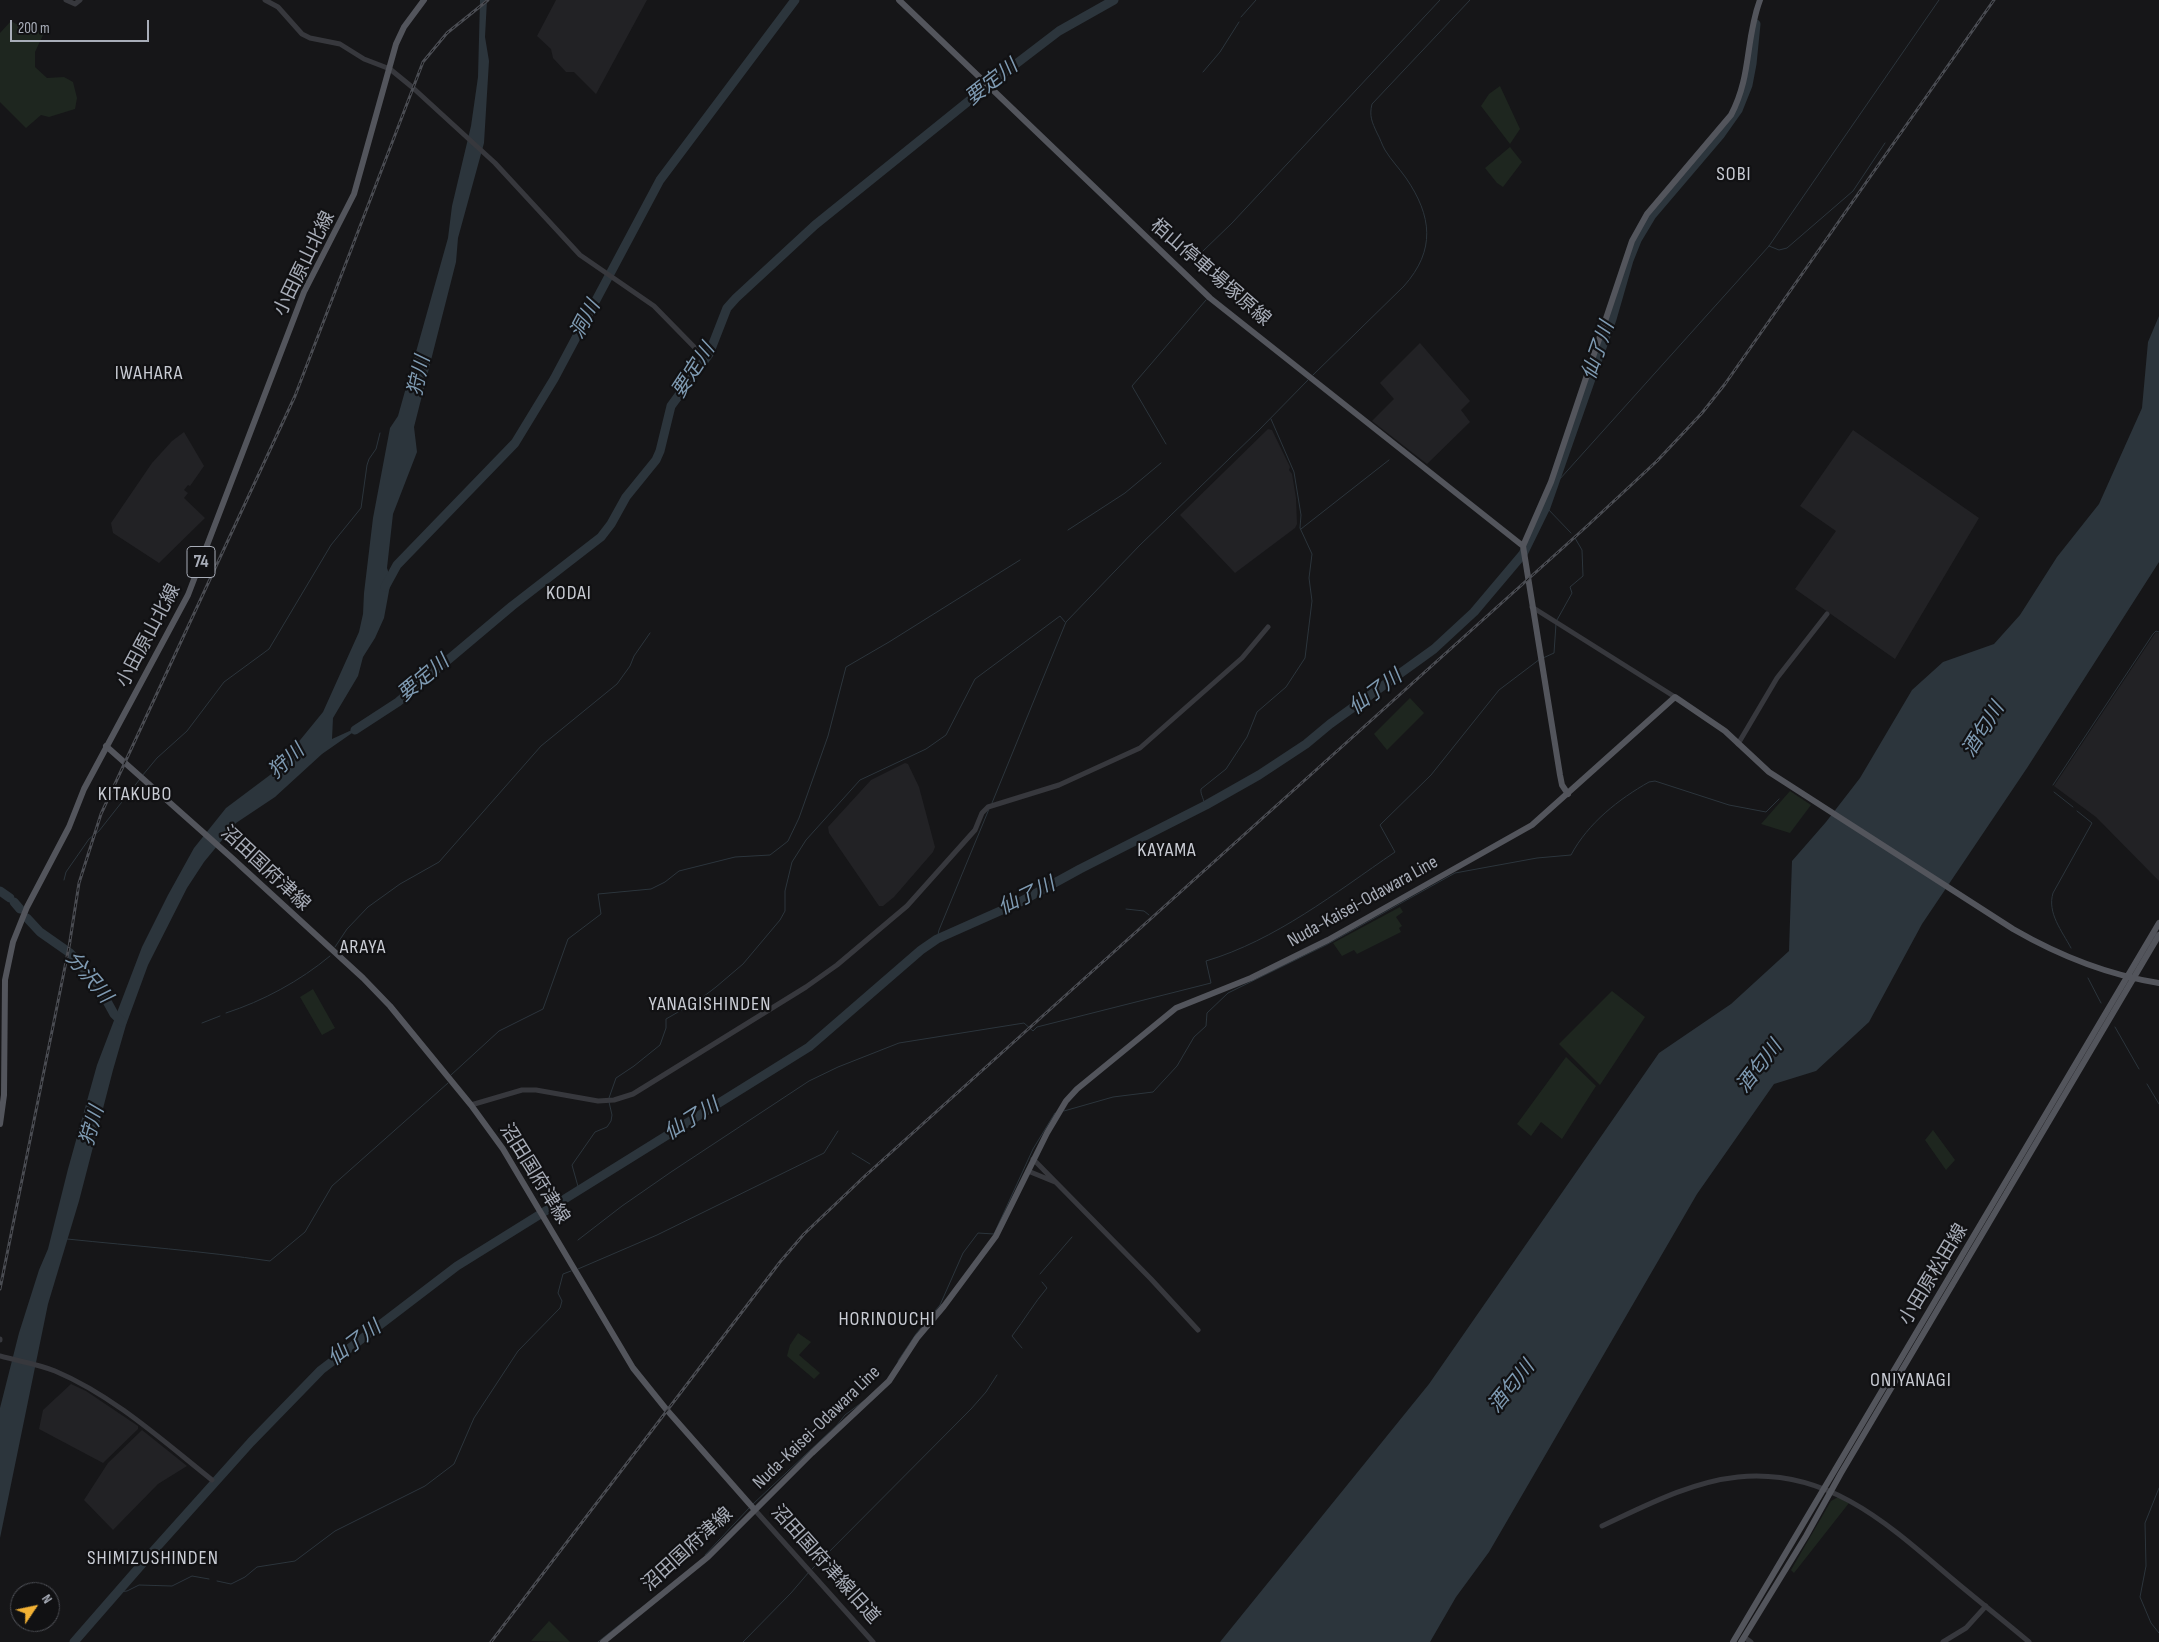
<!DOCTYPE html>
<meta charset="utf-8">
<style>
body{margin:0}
#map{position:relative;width:2159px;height:1642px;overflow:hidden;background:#161618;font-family:"Sofia Sans Condensed",sans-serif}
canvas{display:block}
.north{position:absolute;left:10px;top:1582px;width:50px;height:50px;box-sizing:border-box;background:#111113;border:1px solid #4d4f55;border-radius:50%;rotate:56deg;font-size:14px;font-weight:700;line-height:20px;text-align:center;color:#a8adb8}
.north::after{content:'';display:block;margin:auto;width:18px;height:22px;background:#f2b134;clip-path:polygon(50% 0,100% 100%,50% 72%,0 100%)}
.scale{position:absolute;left:10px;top:20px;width:139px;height:22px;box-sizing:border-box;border:2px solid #a8adb8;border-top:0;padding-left:6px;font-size:15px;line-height:18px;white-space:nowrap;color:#a8adb8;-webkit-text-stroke:4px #111113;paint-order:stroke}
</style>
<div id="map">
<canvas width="2159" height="1642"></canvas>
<div class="north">N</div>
<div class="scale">200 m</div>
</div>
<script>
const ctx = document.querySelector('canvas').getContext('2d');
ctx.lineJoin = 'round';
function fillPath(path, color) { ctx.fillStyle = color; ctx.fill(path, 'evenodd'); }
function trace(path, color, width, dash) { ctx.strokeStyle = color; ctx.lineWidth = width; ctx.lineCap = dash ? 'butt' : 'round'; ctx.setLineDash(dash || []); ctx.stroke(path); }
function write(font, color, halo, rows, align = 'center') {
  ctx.font = font + ' "Sofia Sans Condensed","Noto Sans JP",sans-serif'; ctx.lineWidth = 4.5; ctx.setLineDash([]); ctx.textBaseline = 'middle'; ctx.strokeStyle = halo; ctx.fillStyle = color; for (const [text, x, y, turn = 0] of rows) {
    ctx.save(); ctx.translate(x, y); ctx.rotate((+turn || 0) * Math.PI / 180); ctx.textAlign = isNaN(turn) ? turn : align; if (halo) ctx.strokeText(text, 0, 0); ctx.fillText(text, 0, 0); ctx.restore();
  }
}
const built = new Path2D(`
 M556 0H647L596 94 574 72H566L553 58 551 49 537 36Z
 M1420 343 1470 401 1461 410 1470 422 1427 464 1372 421 1394 399 1380 383Z
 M1268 429 1272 430 1290 467 1289 470 1292 474 1296 498 1297 524 1295 528 1235 573 1180 515Z
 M1853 430 1979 518 1895 659 1795 589 1836 531 1800 506Z
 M184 432 204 466 190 486 188 485 184 490 188 493 184 498 205 518 159 563 113 533 111 523 152 463 172 441Z
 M2156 632 2159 633V881L2096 817 2054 786Z
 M905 763 908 764 919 787 935 847 933 852 894 897 883 906H879L829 833 828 827 871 780Z
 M71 1384 86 1391 138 1426V1429L103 1463 39 1429 43 1410Z
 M142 1430 187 1466 158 1484 113 1530 84 1500 108 1463Z`);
const green = new Path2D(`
 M11 21C21 28 34 25 44 33L35 52V67L47 78 64 77 73 82 77 98 75 109 49 117 41 115 26 128 0 102V33Z
 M1500 86 1520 129 1510 144 1481 106 1489 94Z
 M1510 147 1522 162 1503 187 1497 183 1485 168Z
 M1410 698 1424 713 1387 750 1374 734Z
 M1790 791 1811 805 1790 833 1761 824Z
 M1400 907 1403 912 1396 917 1402 926 1399 928 1401 932 1357 954 1354 950 1342 956 1333 943Z
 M313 989 335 1028 322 1035 300 997Z
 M1612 991 1645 1017 1600 1085 1559 1044Z
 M1566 1057 1596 1086 1562 1139 1541 1122 1531 1136 1517 1124Z
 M1933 1130 1955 1160 1946 1170 1925 1140Z
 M798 1333 811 1342 799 1355 820 1373 814 1379 787 1356 790 1345Z
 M1838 1497 1849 1503 1794 1573 1791 1570 1831 1501Z
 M549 1621 570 1642 531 1641Z`);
const water = new Path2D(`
 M480 0H487L485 37 489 61 484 143 458 238 456 262 414 427 417 452 393 514 387 568 391 580 384 618 375 638 363 657 358 676 333 718 332 739 365 724 322 754 275 797 236 823 204 862 187 888 148 965 126 1025 113 1070 79 1201 48 1304 0 1538V1408L19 1333 39 1270 48 1249 68 1169 97 1065 142 947 168 895 194 848 226 808 274 772 323 712 359 632 363 614 364 593 373 518 390 428 398 416 448 238 452 206 471 126 478 77Z
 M2159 316V562L2027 768 1922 924 1869 1022 1816 1071 1774 1084 1697 1194 1489 1552 1456 1597 1430 1642H1220L1429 1384 1659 1053 1731 1004 1789 951 1792 861 1826 822 1860 778 1912 690 1943 662 1994 644 2020 615 2057 557 2099 504 2142 408 2148 342Z`);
const stream = new Path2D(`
 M1241 17 1256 0
 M1203 72 1220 52 1239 22
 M1769 246 1779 250 1787 248 1853 191 1885 143
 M1202 252 1232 223 1440 0
 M1313 375 1404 286C1436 250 1432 216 1406 178 1399 168 1391 160 1385 150 1382 145 1380 138 1377 133 1372 122 1369 116 1372 104L1470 0
 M1166 444 1132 386 1206 300
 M1556 480H1559L1769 246 1939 0
 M1546 507 1571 533
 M1301 529 1389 460
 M1068 530 1125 493 1161 463
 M1557 620 1572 593 1570 587 1583 576 1582 550 1575 538
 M1543 658 1554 653 1556 624
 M142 776 157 758 187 731 224 682 269 649 331 545 361 508 367 465 369 459 376 449 380 433
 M2053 785 2153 634 2156 631 2159 632
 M2054 792 2073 807
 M992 803 1066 622 1140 545 1259 430 1308 380
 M1204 806C1205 799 1200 795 1201 789L1226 769 1247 737 1257 712 1286 687 1305 658 1312 601 1309 578 1312 554 1300 528 1301 515 1294 472 1271 419
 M64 880 66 872 89 839 99 831 140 779
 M1126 909 1144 911 1149 915
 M937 939 939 930 989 809
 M335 947 347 929 368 907 400 884 439 862 541 746 617 684 630 666 634 656 650 633
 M2071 948C2062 931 2047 913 2053 893L2092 823 2077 811
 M2088 978 2101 1003
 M226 1013C263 1001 300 981 330 956
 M202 1023 220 1016
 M2115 1027 2139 1069
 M451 1075 499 1031 543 1009 568 939 601 914 598 894 651 889 665 882 679 871 735 857 770 855 783 845 788 841 799 818 828 736 846 667 889 642 1020 560
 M2147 1084 2159 1104
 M609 1098 616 1078 634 1066 660 1045 666 1028V1019L699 1000 716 987 743 964 780 920 785 911V891L792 862 806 840 860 780 926 749 946 735 975 679 1060 616 1065 622
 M1064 1111 1113 1097 1153 1092 1177 1066 1194 1037 1206 1026 1207 1013 1228 993 1326 945 1455 873 1537 858 1571 855C1588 823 1619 799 1649 782L1655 781 1729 805 1766 812 1779 799
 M852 1153 870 1164
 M579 1190 572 1165 595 1132 607 1127 611 1121 612 1115 609 1102
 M67 1239C135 1246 202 1251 270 1261L305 1232 332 1186 448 1083
 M578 1240 622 1206 671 1172 809 1081 838 1067 899 1043 1024 1023 1033 1031 1037 1027 1211 983 1206 961C1276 940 1335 893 1395 852L1380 825 1431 775 1499 690 1540 659
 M578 1269 657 1235 824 1153 838 1131
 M1040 1274 1072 1237
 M1022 1348 1012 1336C1025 1319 1034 1303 1047 1288L1042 1282
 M898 1361 916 1334 940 1305 963 1253 978 1233 994 1234 1033 1149 1055 1113
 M2159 1488 2145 1523 2146 1566 2140 1597 2151 1623 2159 1633
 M753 1504 837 1425 845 1415 865 1400
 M705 1555 750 1507
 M812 1569 971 1409 986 1392 997 1375
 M217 1581 231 1584 245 1577 257 1567 295 1561 335 1531 425 1486 454 1464 474 1418 518 1351 560 1308 562 1301 558 1293 563 1274 571 1271
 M119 1592 127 1591 139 1585 172 1586 192 1576 209 1579
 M598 1642 638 1610
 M743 1642 791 1593 809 1572`);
const river = new Path2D(`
 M385 587 397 565 515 443 554 379 660 180 795 0
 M355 730 398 702 512 606 601 537 611 524 626 497 656 460 660 451 671 406 709 354 727 308 736 298 815 225 991 83 1059 31 1114 0
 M0 891 10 898
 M14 902 20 909
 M27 918 40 932 70 953 98 985 114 1014 122 1022
 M74 1642 156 1548 251 1442 321 1370 457 1266 809 1047 921 950 937 939 1018 903 1080 869 1206 805 1259 775 1306 744 1330 724 1434 649 1474 612 1523 554 1546 507 1612 319 1629 260 1637 240 1652 215 1721 134 1738 110 1748 85 1752 64 1756 24`);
const minor = new Path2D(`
 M66 0 75 4 80 0
 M265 0 278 7 302 34 310 38 340 44 364 59 390 69 412 87 495 163 580 255 654 306 702 355
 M1532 607 1675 697
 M1738 744 1777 678 1827 614
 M471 1105 522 1090H536L598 1101 614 1100 633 1094 806 987 837 965 907 906 975 830 982 813 988 807 1059 785 1140 748 1242 658 1268 627
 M1033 1159 1151 1279 1198 1330
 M1028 1171 1055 1182
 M0 1339V1340
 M0 1356C18 1361 38 1364 55 1371 114 1396 163 1441 212 1480
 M754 1509 873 1642
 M1602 1526C1645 1506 1690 1482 1738 1477 1827 1468 1887 1523 1950 1577 1976 1599 2003 1620 2029 1642
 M1744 1637 1751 1642
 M1943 1642 1966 1628 1986 1606`);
const major = new Path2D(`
 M899 0 1210 298 1523 546
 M106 746 232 858 363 978 390 1006 471 1105 503 1149 633 1368 666 1409 754 1509
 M1568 794 1562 785 1560 775 1523 546 1551 482 1632 241 1647 214 1731 115C1752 75 1745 40 1760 0
 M0 1124 4 1095 5 980 13 942 27 907 69 827 84 789 188 595 304 292 354 194 396 44 404 27 424 0
 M603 1642 708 1557 812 1453 889 1381 917 1338 944 1306 996 1236 1047 1133 1066 1101 1077 1089 1176 1008 1251 978 1328 940 1532 825 1675 697 1725 731 1769 772 2013 929C2058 955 2108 975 2159 983
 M1733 1642 2159 923
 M1741 1642 1806 1536 1841 1473 2159 935`);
const rail = new Path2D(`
 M69 947 79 883 101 814 295 396 423 62 447 33 488 0
 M0 1289 70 942
 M491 1642 780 1262 804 1234 866 1175 1586 527 1657 461 1702 413 1725 384 1994 0`);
const shields = [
 [201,562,28]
];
const shieldNames = [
 ["74",201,562]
];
const streetNames = [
 ["小田原山北線",305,264,-64],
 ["栢山停車場塚原線",1210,273,41],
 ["小田原山北線",149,636,-62],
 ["沼田国府津線",265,869,43],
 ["Nuda-Kaisei-Odawara Line",1363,902,-29],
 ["沼田国府津線",534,1174,58],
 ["小田原松田線",1934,1275,-59],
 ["Nuda-Kaisei-Odawara Line",817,1428,-44],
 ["沼田国府津線",688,1550,-42],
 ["沼田国府津線旧道",825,1565,48]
];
const waterNames = [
 ["要定川",992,83,-38],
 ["洞川",586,320,-62],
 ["仙了川",1599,351,-71],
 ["要定川",694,371,-57],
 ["狩川",420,376,-78],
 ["要定川",424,679,-40],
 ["仙了川",1376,693,-37],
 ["酒匂川",1984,730,-58],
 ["狩川",287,762,-43],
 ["仙了川",1027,897,-26],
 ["分沢川",88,978,50],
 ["酒匂川",1760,1067,-52],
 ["仙了川",692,1120,-32],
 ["狩川",93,1126,-74],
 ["仙了川",355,1344,-37],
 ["酒匂川",1512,1387,-51]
];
const neighbourhoodNames = [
 ["SOBI",1734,175],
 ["IWAHARA",149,374],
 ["KODAI",569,594],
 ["KITAKUBO",135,795],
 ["KAYAMA",1167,851],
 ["ARAYA",363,948],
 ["YANAGISHINDEN",710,1005],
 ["HORINOUCHI",887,1320],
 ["ONIYANAGI",1911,1381],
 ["SHIMIZUSHINDEN",153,1559]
];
fillPath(built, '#222225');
fillPath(green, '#1e261f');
fillPath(water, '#2c353c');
trace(stream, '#2c353c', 1);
trace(river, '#2c353c', 9);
trace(minor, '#37383d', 5);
trace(major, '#53555c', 6);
trace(rail, '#4a4c52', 3);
trace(rail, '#111113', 1, [4]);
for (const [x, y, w] of shields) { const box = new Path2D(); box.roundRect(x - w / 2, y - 15.5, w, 31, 4); ctx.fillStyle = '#111113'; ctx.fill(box); trace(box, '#a8adb8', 1); }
write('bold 18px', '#a8adb8', null, shieldNames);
write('19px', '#a8adb8', '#111113', streetNames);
write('italic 20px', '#7f9bb3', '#111113', waterNames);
ctx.letterSpacing = '1px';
write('20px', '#c9ccd4', '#111113', neighbourhoodNames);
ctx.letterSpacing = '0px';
</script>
